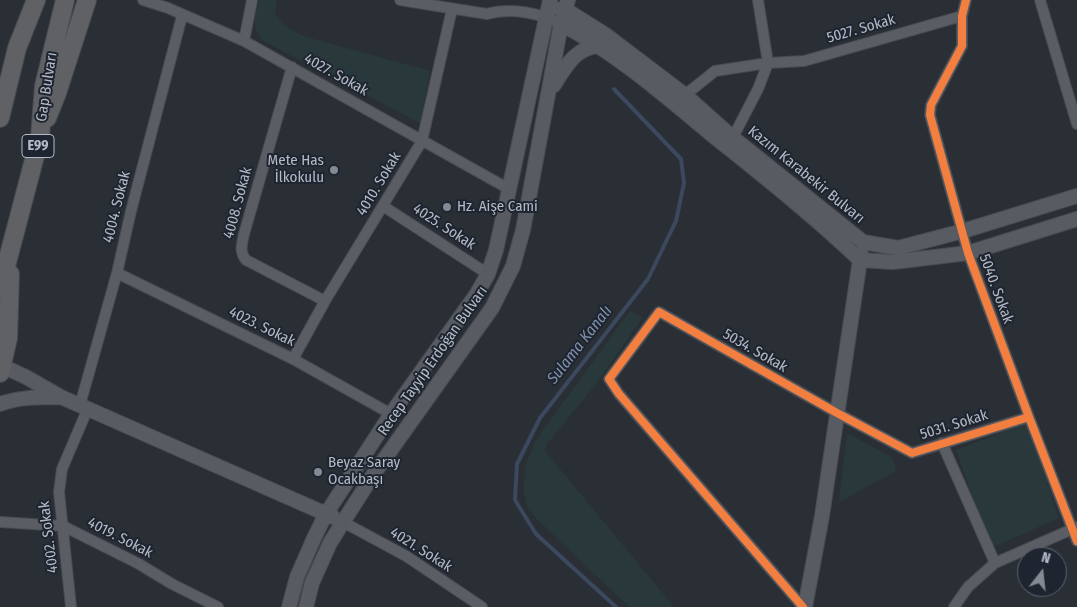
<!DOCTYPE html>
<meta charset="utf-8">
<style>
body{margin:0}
#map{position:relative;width:1077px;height:607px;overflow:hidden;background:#2a2f36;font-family:"Fira Sans Condensed",sans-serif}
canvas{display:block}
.north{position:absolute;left:1017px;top:547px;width:50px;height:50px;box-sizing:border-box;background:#1e2530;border:1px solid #5a616c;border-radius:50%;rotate:16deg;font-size:14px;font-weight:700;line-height:20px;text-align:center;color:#b5bbc6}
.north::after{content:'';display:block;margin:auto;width:18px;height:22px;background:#848a94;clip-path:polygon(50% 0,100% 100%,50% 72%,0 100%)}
</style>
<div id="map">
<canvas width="1077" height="607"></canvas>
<div class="north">N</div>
</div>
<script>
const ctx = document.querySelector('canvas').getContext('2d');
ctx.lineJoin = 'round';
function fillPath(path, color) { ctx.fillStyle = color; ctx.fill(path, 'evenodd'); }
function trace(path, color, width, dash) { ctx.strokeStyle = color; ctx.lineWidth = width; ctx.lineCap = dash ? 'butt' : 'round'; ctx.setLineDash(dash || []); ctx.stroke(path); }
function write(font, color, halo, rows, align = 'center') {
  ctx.font = font + ' "Fira Sans Condensed",sans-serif'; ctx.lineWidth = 4; ctx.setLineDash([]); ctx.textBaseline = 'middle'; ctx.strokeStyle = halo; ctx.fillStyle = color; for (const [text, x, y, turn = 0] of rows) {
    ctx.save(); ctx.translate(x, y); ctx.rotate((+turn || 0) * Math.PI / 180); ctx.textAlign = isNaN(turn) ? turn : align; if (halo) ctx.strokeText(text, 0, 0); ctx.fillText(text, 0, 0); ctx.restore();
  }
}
const green = new Path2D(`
 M259 0H277L275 14 285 26 303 36 430 71 420 123 263 41C251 24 254 19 259 0Z
 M630 311 643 317 596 384 546 445 545 451 674 607H629L538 520 528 509 524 492 525 466 536 440Z
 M1027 423 1059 518 991 548 956 450Z
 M847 433 893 458 896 471 839 502Z`);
const stream = new Path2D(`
 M614 89 681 159 684 183 676 221 648 279 540 418 517 464 515 500 536 534 616 607`);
const street = new Path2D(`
 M143 0 168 8 244 41 509 189
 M400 0 487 14C510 7 540 13 561 24
 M966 0 962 16V46L931 105 930 115 968 253 1029 417 1077 541
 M1040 0 1077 124
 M244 41 252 0
 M292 67 244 234C242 244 239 252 246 260L325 301
 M685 95 715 71 768 63 804 61 962 16
 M730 143 758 89 768 63 758 0
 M383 206 488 274
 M117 273 293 359 391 414
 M293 359 325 301 422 141 452 9
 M80 405 117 273 131 211 182 16
 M942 443 995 563
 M0 522 63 526 139 564 172 584 218 607
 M343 522 406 556 482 607
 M71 607 59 492 62 469 88 408
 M803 607 619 394 609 379 659 312 837 413 912 453 1029 417
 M954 607 968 587 995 563 1077 527`);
const secondary = new Path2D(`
 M559 9 566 10 606 35 685 95 732 137 863 242 898 248 963 231 1077 196
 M561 24C616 53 664 95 711 134 762 175 813 215 860 260L893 262 968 253 1077 219
 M554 85C565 67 576 47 599 46
 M0 365 26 377 61 397 333 517
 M0 404C20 397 39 397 60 397
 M289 607 297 577 315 536 326 514 391 414 476 295 488 274 496 250 550 0
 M306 607 312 583 330 543 343 522 373 475 492 308 513 266 523 230 561 24 568 0
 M805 607 822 516 861 253`);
const highway = new Path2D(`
 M0 118 17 48 36 0
 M47 118 57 93 87 0
 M0 289 40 137 44 86 65 0
 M0 373 8 338 10 274`);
const cycleway = new Path2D(`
 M966 0 962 16V46L931 105 930 115 968 253 1029 417 1077 541
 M803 607 619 394 609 379 659 312 837 413 912 453 1029 417`);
const markers = [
 [334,170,5,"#848a94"],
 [447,207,5,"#848a94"],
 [318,472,5,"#848a94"]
];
const shields = [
 [38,146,32]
];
const shieldNames = [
 ["E99",38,146]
];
const streetNames = [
 ["5027. Sokak",861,29,-16],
 ["4027. Sokak",336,75,29],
 ["Gap Bulvarı",47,87,-81],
 ["Kazım Karabekir Bulvarı",806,175,39],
 ["4010. Sokak",379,184,-59],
 ["4008. Sokak",238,203,-75],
 ["4004. Sokak",117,207,-76],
 ["4025. Sokak",444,227,33],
 ["5040. Sokak",996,289,70],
 ["4023. Sokak",262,327,26],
 ["5034. Sokak",755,351,30],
 ["Recep Tayyip Erdoğan Bulvarı",433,361,-55],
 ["5031. Sokak",954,425,-17],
 ["4002. Sokak",49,537,-97],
 ["4019. Sokak",120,538,27],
 ["4021. Sokak",421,550,32]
];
const poiNames = [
 ["Mete Has",324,161,"right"],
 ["İlkokulu",324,178,"right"],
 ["Hz. Aişe Cami",457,207],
 ["Beyaz Saray",328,463],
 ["Ocakbaşı",328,480]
];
const waterNames = [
 ["Sulama Kanalı",580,345,-52]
];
fillPath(green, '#29393b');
trace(stream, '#3b485d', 4);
trace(street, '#484b51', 12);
trace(secondary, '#484b51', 16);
trace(highway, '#474b51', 20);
trace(street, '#5a5d64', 10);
trace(secondary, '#585c62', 14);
trace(highway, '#5f6164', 18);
trace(cycleway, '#f27e40', 8);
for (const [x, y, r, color] of markers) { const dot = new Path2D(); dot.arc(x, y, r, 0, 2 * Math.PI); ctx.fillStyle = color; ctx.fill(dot); trace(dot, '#1e2530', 2); }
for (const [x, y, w] of shields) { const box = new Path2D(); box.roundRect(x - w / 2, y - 11.5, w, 23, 4); ctx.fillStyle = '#1e2530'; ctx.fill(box); trace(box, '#b5bbc6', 1); }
write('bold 14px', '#b5bbc6', null, shieldNames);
write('15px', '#b5bbc6', '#1e2530', streetNames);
write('15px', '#b5bbc6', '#1e2530', poiNames, 'left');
write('italic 16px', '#7f91aa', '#1e2530', waterNames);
</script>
